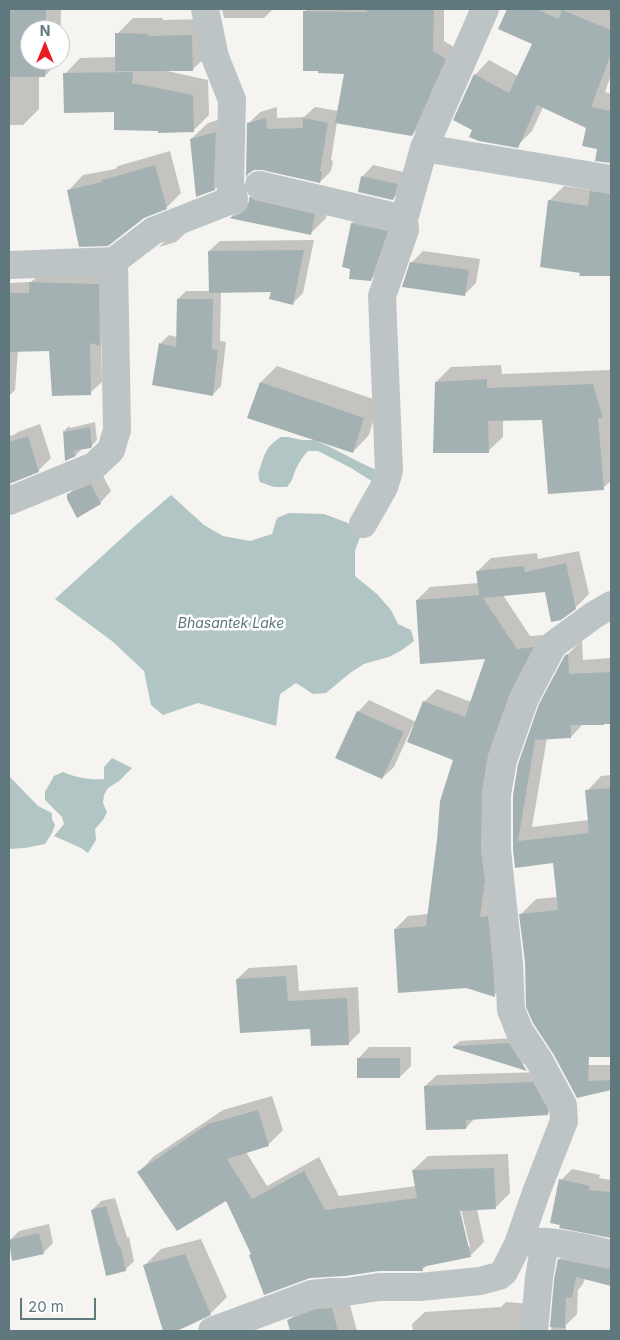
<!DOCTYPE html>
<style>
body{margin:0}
#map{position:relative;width:620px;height:1340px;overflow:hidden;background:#f5f4f1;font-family:Inter,sans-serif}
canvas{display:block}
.frame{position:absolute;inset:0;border:10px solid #5f787d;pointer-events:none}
.north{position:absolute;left:20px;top:20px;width:50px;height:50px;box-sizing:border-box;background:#fff;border:1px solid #bfc9cb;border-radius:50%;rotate:0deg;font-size:14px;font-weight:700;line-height:20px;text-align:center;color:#5f787d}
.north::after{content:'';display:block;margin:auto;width:18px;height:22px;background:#ea1c22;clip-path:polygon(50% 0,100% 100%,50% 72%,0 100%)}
.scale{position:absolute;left:20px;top:1298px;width:76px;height:22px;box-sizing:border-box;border:2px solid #5f787d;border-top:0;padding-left:6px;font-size:15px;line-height:18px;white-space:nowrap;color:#5f787d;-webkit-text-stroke:4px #fff;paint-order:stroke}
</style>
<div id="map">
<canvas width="620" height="1340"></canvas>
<div class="frame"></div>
<div class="north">N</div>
<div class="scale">20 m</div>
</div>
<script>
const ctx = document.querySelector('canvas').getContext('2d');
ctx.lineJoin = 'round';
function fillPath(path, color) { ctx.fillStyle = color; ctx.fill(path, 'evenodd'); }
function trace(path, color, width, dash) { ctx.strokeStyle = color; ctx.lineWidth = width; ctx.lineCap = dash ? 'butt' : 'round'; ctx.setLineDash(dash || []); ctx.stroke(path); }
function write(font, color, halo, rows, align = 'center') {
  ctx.font = font + ' Inter,sans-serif'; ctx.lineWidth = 5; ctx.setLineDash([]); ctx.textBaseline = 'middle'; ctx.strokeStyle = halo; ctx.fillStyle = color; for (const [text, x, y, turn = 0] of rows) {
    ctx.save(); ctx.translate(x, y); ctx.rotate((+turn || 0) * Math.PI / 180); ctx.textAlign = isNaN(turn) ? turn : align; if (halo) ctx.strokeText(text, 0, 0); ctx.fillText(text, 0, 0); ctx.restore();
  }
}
const water = new Path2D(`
 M281 437H288L302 440H314L328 446 361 463 381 472 380 484 370 480 351 468 318 451H308C303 456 299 462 296 469 292 477 294 479 287 487H274L260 482C257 473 259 471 262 462 266 449 269 445 281 437Z
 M171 495 204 525 223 536 250 541 272 534 277 518 289 513 324 514 348 523 361 534 355 551V576L377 594 391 610 398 624 411 630 414 641 402 650 389 657 364 664 350 673 326 693 313 694 296 683 280 694 276 726 198 703 163 715 151 705 144 671 112 641 55 599 135 526Z
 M112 758 132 768 119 781 108 788 104 795 103 803 107 812 103 820 95 829 96 840 88 853 81 848 54 836 64 824 62 817 45 800V792L54 776 63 772C77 778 90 780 104 779V767Z
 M9 776 38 806 52 813V819L55 825 52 833 45 844 25 848 9 849Z`);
const shadow = new Path2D(`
 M9 9H61L60 60 45 76H39V109L23 125H9ZM30 30H60V60H30Z
 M222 9H273L264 18H224Z
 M307 9H444V41L456 48 423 124 412 135 337 122 331 160 333 161 331 171 320 182 248 124 260 112 277 107V118L304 117 315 107 338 111 345 73 304 12Z
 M509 9H611V75L605 92 611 94V162L597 160 599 148 587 127 543 107 532 131 517 146 474 130 475 75 489 60 518 76 533 43 500 29Z
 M133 18H163V20L208 19 209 54 192 70H167V71L208 80 209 115 193 131 115 110 65 74 80 58 116 57 117 34Z
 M231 116V172L215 189 191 139 208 123Z
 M170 151 181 193 167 207 143 217 69 190 83 175 115 169 118 166Z
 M373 165 408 173 404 188 393 199 362 177Z
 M611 178V274L581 275V272L549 201 564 186 593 190Z
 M265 183 329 199 326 218 311 233 231 217 245 203 250 201V197Z
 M364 212 398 220 382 268 370 280 352 223Z
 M193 226 176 242 159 247 173 233Z
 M314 240 303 293 292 304 272 290 221 291 220 341 226 342 221 386 213 394 153 384 161 343 169 335 177 337 178 299 186 291H210L209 251 220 241Z
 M423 251 480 259 476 283 465 294 411 263Z
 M42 272 110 273 111 333 101 343 102 382 90 393 51 349 18 350 15 390 9 396V283L31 282Z
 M501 365 502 374 611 370V481L603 488 543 418 503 420V437L488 451 436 382 451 367Z
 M277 366 379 401 369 435 353 452 261 382Z
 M95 422 97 440 90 447 80 448 81 450 76 455 66 459 64 431 69 426 70 428Z
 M40 424 51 458 38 471 9 483V436L14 435 18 432Z
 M102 474 111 491 100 503 68 495 79 483Z
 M579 551 589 594 575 608 546 590 503 595 530 636 546 635 501 741 508 982 494 995 395 929 408 916 429 914 454 760 413 725 394 767 382 778 358 712 369 700 416 722 424 702 437 689 471 702 487 658 417 600 430 587 479 583 478 571 491 558 537 553 538 559Z
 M582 640 583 660 611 658V723L583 724 571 737 547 738 532 827 589 820 587 791 601 776 611 775V1055L556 1057 526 962 521 914 536 899 557 897 554 862 516 866 514 795 566 656Z
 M297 965 299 991 358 987 360 1032 349 1043 237 979 249 968Z
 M514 1038 525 1062 520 1067 454 1046 460 1041Z
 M369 1047H411V1066L400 1077 358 1059Z
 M586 1065H611V1089L578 1097Z
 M545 1072 559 1103 547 1114 475 1118 466 1128 425 1086 437 1075Z
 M272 1096 283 1130 268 1145 246 1152 267 1186 319 1157 339 1196 416 1186 413 1170 428 1156 508 1154 510 1193 495 1208 477 1209 484 1242 470 1256 427 1265 422 1270 252 1253 227 1199 139 1172 153 1157 223 1110ZM458 1205H460L470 1247H467Z
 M572 1169 600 1175 599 1178 611 1180V1237L594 1233 561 1180Z
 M115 1198 127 1237H129L134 1261 125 1270 92 1210 101 1201Z
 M49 1224 53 1243 43 1253 9 1241 19 1231Z
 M201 1239 227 1297 210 1314 174 1331H164L144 1266 161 1249Z
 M571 1247 611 1256V1281L608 1284 585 1278 583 1284 578 1290 577 1314 566 1325V1331H551L556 1280 559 1260Z
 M347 1294 357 1331H292L289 1320 304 1305Z
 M506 1302 531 1304 537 1331H413L412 1324 425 1312 501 1307Z`);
const building = new Path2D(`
 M9 9H46V30H30V60H46L45 77H9Z
 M364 9H434L433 51 446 59 412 136 335 123 344 74 318 73V71H303V11L368 12Z
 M507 9H536L559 19 562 10 611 30V54L591 107 611 111V163L595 161 597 149 582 146 586 128 537 105 518 148 479 141 469 137 472 130 453 120 474 74 509 93 532 44 498 29Z
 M115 33 148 34V36L192 35 193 71H115Z
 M133 72 132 83 193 95 194 132 158 133V131L114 130V112L64 113 63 73Z
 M266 118 267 129 303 128V118L328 123 320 171 322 172 320 183 262 170H254L248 174 246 178 247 123Z
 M216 132 214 184 215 190 196 197 190 139Z
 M155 165 167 209 144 218 108 246 79 247 67 190 102 182V180Z
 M361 176 398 184 393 200 358 192Z
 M590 191 611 194V276H579L580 273 540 267 548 200 588 206Z
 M249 197 255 200 315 214 311 235 229 218 240 214 246 209 249 203Z
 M351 223 388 231 371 281 349 279 350 269 342 267Z
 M304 250 293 305 269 299 271 292 209 293 208 251Z
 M410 262 469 270 465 296 402 287Z
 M29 282 99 284 100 346 90 343 91 395 52 396 49 351 9 352V293H29Z
 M177 299H213L212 349 218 350 213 396 152 385 159 343 176 347Z
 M487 379V388L593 384 603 418H598L604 490 548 494 542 420 488 421 489 453H433L435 382Z
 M260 382 364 418 353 453 247 418Z
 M90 427 92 446 91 448 73 451 76 456 65 461 63 430 64 432Z
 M28 436 39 472 9 484V442Z
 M91 484 101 504 77 518 67 499V494Z
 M566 563 576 609 561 620 551 622 545 592 483 598 517 649 534 647 510 693 488 755 482 791 481 850 485 881 480 917 488 916 493 964 495 997 466 988 398 993 394 929 426 926 437 840 440 801 453 760 407 742 423 701 465 717 485 659 420 664 416 600 479 595 476 571 524 566 525 572Z
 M568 654 569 674 611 672V724H604V725H571V738L535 740 518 841 589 833 585 790 611 788V1057H589L588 1081 611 1080V1090L577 1098 554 1055 533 1023 526 1007 525 962 519 914 558 910 553 863 515 868 513 849V795L518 764 539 704 565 655Z
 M357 711 404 732 382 779 335 758Z
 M286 976 288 1001 347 998 349 1045 311 1046 310 1029 240 1033 236 979Z
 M509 1043 527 1071 453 1048V1046Z
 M357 1058H400V1078H357Z
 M533 1082 548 1109V1115L466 1120V1129L426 1130 424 1086Z
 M258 1110 269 1146 227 1159 252 1199 304 1171 325 1210 417 1198 412 1170 494 1168 496 1209 460 1211 471 1257 422 1267 423 1271H379L345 1276 310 1278 264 1295 249 1255 251 1254 226 1201 177 1231 137 1172 208 1124Z
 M559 1179 590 1186 589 1190 611 1192V1238L559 1228 560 1225 550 1223Z
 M106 1206 118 1246 120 1245 126 1271 106 1276 91 1210Z
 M39 1233 44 1254 12 1261 9 1240Z
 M185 1254 211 1315 177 1331H163L143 1265Z
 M558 1259 611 1269V1286L576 1277 572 1298 566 1297 565 1328 550 1327 554 1280Z
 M332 1308 338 1331H290L287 1320 316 1309Z`);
const minor = new Path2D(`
 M424 148 485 9
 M259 185 404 219 424 148 611 179
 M9 265 114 261 153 231 234 199 230 184 232 100 215 57 205 9
 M9 501 94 466 111 450 117 430 114 261
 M363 524 384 487 389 471 382 296 405 230 404 219
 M518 1244 537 1190 564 1121 563 1105 540 1062 519 1030 511 1010 509 963 497 850V794L503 760 525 698 553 645 594 615 611 605
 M212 1331 312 1294 331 1292H346L379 1287H420L480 1281 499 1276 504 1272 518 1244C536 1236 591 1249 611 1254
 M534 1331 539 1278 545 1242`);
const waterNames = [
 ["Bhasantek Lake",231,624]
];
fillPath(water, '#b2c5c5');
fillPath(shadow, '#0003');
fillPath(building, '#a4b1b3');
trace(minor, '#bdc4c6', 28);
write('italic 14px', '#597979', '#fff', waterNames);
</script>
